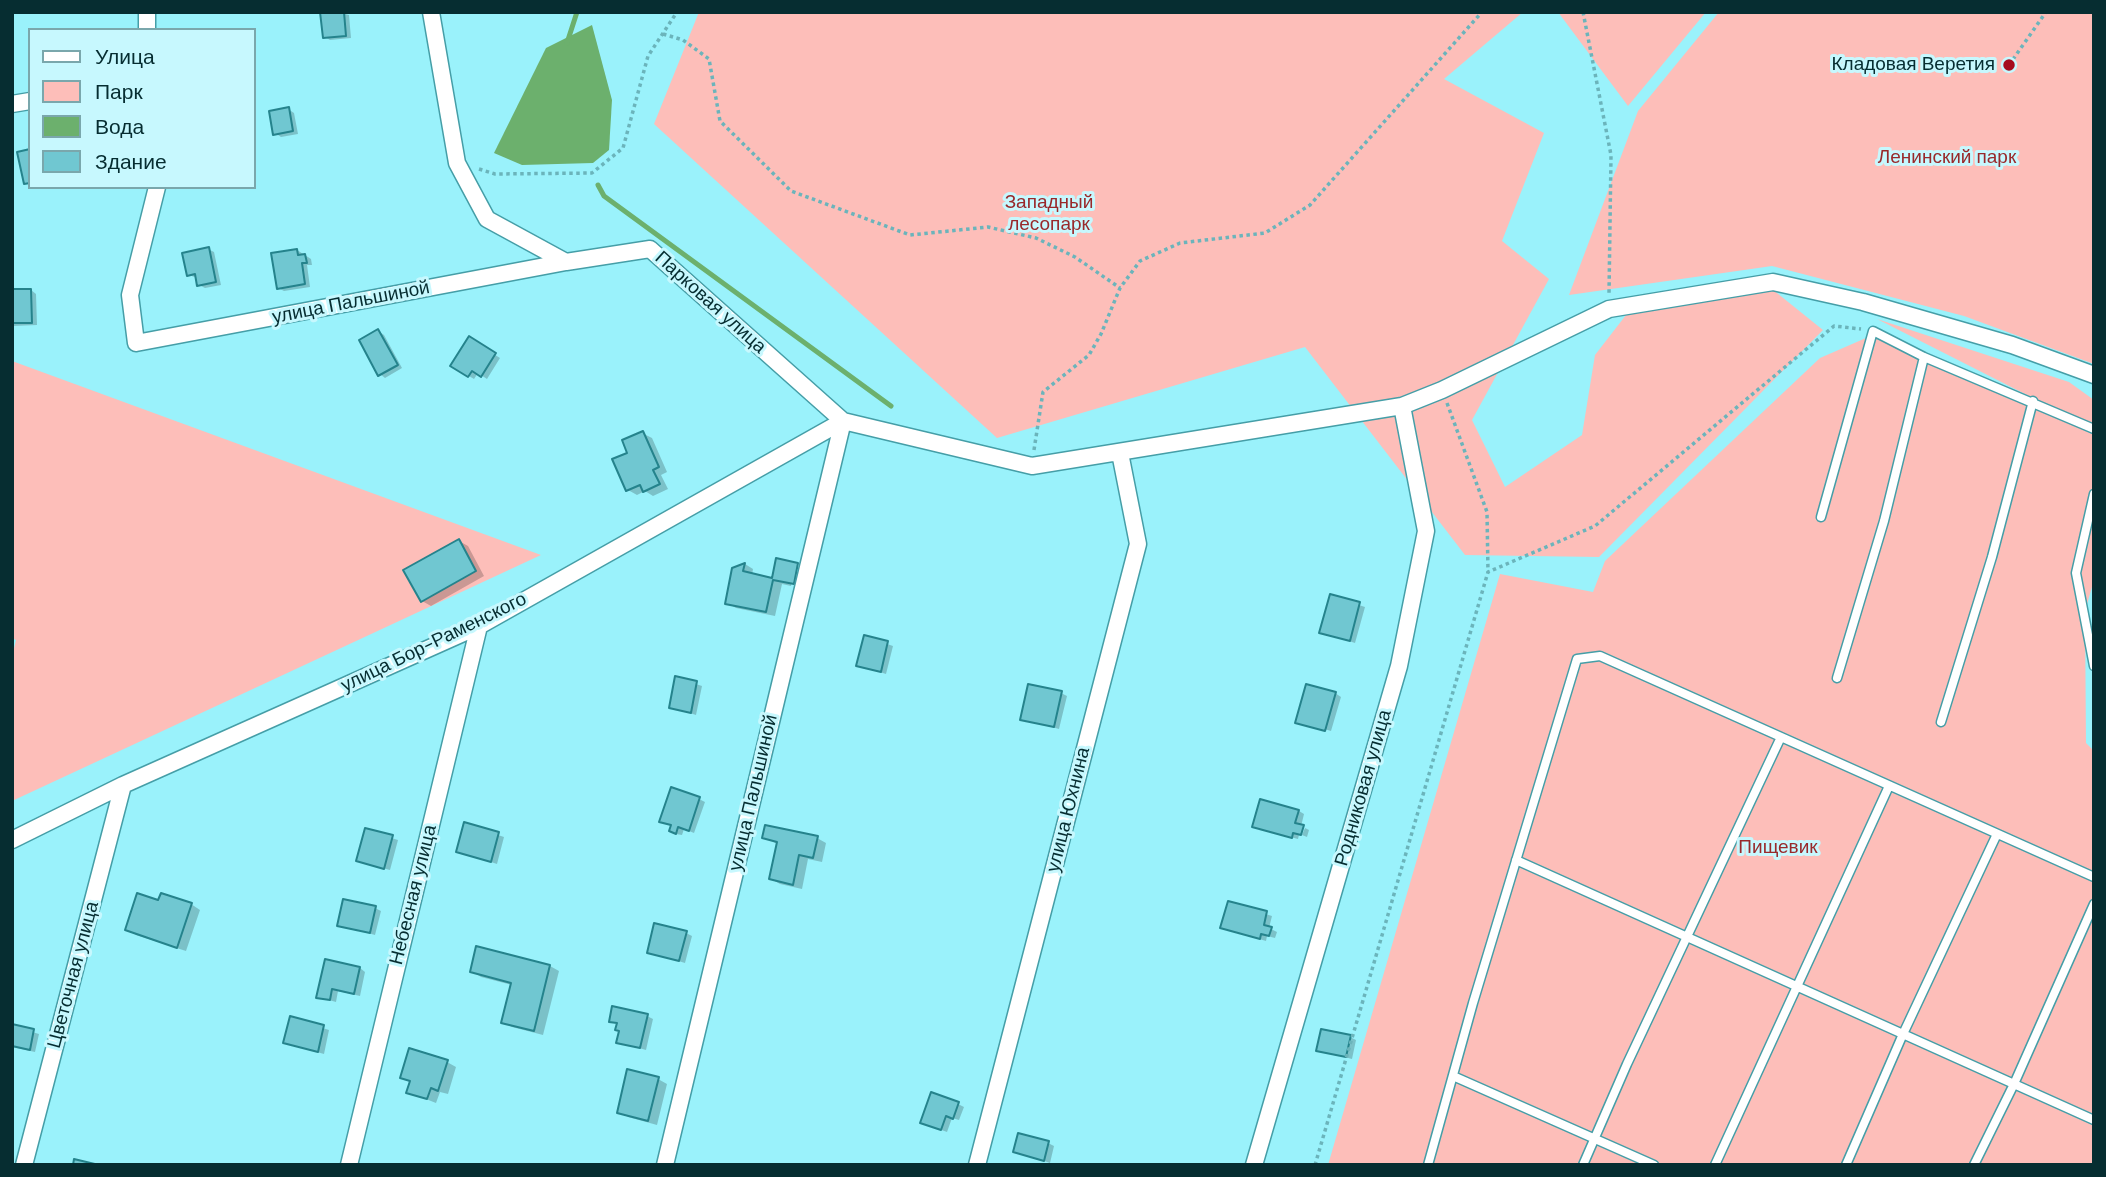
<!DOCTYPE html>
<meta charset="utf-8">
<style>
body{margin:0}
#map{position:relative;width:2106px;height:1177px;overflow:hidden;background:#9af2fb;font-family:"DM Sans",sans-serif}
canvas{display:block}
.frame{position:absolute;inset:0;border:14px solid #062d31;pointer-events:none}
.legend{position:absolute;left:28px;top:28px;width:228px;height:161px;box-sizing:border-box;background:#c7f8fe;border:2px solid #7aa7ac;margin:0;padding:9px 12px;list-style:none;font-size:21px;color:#062d31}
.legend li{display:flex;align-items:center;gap:14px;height:35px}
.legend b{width:35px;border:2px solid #7aa7ac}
</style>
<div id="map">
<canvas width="2106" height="1177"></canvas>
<div class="frame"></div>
<ul class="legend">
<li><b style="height:9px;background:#fff"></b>Улица</li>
<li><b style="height:19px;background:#fdbeb9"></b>Парк</li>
<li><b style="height:19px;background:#6cb06d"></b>Вода</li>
<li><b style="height:19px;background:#70c7d1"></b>Здание</li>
</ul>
</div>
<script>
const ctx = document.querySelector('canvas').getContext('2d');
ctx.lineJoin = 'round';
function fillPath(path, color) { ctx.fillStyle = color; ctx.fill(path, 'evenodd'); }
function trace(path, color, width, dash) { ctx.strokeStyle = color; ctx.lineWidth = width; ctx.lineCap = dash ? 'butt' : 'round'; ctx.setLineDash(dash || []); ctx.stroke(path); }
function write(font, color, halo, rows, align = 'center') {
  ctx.font = font + ' "DM Sans",sans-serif'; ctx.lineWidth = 6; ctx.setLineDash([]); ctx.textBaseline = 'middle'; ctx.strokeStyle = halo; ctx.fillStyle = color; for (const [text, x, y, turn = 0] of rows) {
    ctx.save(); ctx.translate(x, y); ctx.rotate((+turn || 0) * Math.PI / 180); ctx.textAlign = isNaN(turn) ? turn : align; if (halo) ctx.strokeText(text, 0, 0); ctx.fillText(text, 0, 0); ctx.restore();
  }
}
const green = new Path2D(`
 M699 12H1523L1444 79 1544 133 1502 241 1549 279 1472 420 1505 487 1582 435 1595 355 1626 315 1772 289 1823 330 1599 557 1465 555 1305 347 997 438 654 124Z
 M1558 12H1706L1628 106Z
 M1719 12H2094V364L1964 316 1772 266 1569 295 1638 111Z
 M1877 319 2069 382 2094 400V429Z
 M1882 331 2094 435V580L2085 611 2086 743 2094 751V1165H1328L1500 574 1593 592 1605 561 1820 358Z
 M12 361 541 555 12 801V657L16 640 12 638Z`);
const water = new Path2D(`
 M592 25 612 100 609 150 593 163 522 165 494 153 546 48Z`);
const shadow = new Path2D(`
 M337 12 349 15 351 38 330 40 325 37Z
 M288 109 294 113 298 134 281 137 275 133Z
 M208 249 214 252 221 285 205 288 199 285 197 278 189 275Z
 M297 250 311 259 312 265H307L310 287 284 291 278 288Z
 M31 290 36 294 37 325 13 326 12 291Z
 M378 331 384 335 402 368 385 378 380 374Z
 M470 339 500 358 487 379 478 373 474 379 452 366Z
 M642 433 652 438 667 472 661 475 668 489 653 496 645 491 637 495 628 490 630 454Z
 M459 541 468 546 484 576 431 606 422 601Z
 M778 561 798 565H796L791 586 782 584 775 616 736 608 727 603 734 569 745 564 753 569 752 575 774 580Z
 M1331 596 1365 607 1355 643 1321 632Z
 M866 637 893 646 886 674 858 665Z
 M677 678 702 686 696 715 671 707Z
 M1061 693 1067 696 1059 729 1022 719Z
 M1335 693 1341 697 1331 731 1301 722Z
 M699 799 705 802 694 833 684 829 682 835 676 834 671 830 672 826 661 821Z
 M1299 811 1304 814 1298 839 1260 829Z
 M465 824 504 837 497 864 458 851Z
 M1305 828 1309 830 1307 837 1302 835Z
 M366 830 398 840 390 870 364 863Z
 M764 838H817L826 843 822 862 808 859 802 889 780 884 771 879 778 844Z
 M160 902 191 904 200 910 186 951 136 935 127 929Z
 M1229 903 1272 916 1269 928 1277 932 1275 938 1267 936 1266 941 1222 928Z
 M375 908 381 911 375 935 339 925Z
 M686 933 692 936 685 963 649 952Z
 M478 948 550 966 559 971 543 1035 512 1027 503 1022 512 985 481 977 472 971Z
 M360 968 365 972 360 996 338 991 336 1002 318 997Z
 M647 1016 653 1019 646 1050 618 1042 621 1032 618 1024 611 1021Z
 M291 1018 329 1030 324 1054 285 1043Z
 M12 1026 39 1034 35 1052 12 1047Z
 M1350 1037 1356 1040 1352 1059 1318 1050Z
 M447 1062 456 1067 448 1094 440 1092 436 1103 408 1092 411 1082 403 1077Z
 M658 1079 667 1084 657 1125 628 1117 619 1112Z
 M958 1104 964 1107 959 1120 952 1118 947 1132 928 1125Z
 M1048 1143 1054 1146 1050 1163 1015 1151Z`);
const stream = new Path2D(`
 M567 43 577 12
 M598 185 604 196 891 406`);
const building = new Path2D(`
 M320 12H344L346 36 323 38Z
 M289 107 293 131 273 135 269 111Z
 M30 149V183L24 184 17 152Z
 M209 247 216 282 197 286 195 274 187 276 182 253Z
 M297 249 298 255 305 254 307 263H302L305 284 277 289 271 253Z
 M12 289H31L32 323H12Z
 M378 329 398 365 378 376 359 340Z
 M469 336 496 353 481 377 472 371 468 377 450 366Z
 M643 431 659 467 653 470 660 484 643 492 640 485 626 491 612 459 627 453 622 440Z
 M459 539 476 571 421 602 403 570Z
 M776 558 798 563 794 584 773 580 766 612 725 604 732 568 745 563 743 571 772 578Z
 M1330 594 1360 602 1350 641 1319 633Z
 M864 635 888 641 881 672 856 666Z
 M675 676 697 681 691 713 669 708Z
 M1028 684 1062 691 1054 727 1020 720Z
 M1306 684 1336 692 1325 731 1295 723Z
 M671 787 700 797 689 831 678 827 676 834 669 831 671 825 659 822Z
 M1260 799 1299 810 1295 823 1304 825 1301 835 1293 833 1292 838 1252 827Z
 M464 822 499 832 491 862 456 852Z
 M765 825 818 836 813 858 799 855 793 885 769 879 777 842 762 838Z
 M365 828 393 835 384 869 356 861Z
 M137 893 158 900 161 893 192 903 177 948 125 930Z
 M343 899 376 906 370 933 337 926Z
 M1228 901 1267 911 1264 925 1272 927 1269 936 1261 934 1260 939 1220 928Z
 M654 923 687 931 679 961 647 953Z
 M476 946 550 965 534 1031 501 1023 511 983 470 972Z
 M325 959 360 967 354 994 332 989 330 1000 316 998Z
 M612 1006 648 1014 640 1048 616 1043 619 1031 615 1030 617 1023 609 1022Z
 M290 1016 324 1025 318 1052 283 1043Z
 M12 1024 34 1029 30 1050 12 1046Z
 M1321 1029 1351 1035 1346 1057 1316 1051Z
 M409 1048 448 1060 438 1091 431 1088 427 1099 406 1093 410 1081 400 1078Z
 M627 1069 659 1077 648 1121 617 1113Z
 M931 1092 959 1102 953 1119 946 1116 941 1130 920 1123Z
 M1018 1133 1049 1141 1044 1161 1013 1152Z
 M74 1159 99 1165H73Z`);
const path = new Path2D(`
 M1583 12 1611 155 1609 294
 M663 34 683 40 709 59 720 121 791 191 910 235 988 227 1036 238 1075 257 1120 288
 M2009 65 2046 12
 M479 169 495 174 592 173 623 148 648 56 677 12
 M1447 403 1487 512 1488 572
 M1034 450 1043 392 1089 355 1101 334 1120 288 1140 261 1180 243 1265 233 1310 205 1482 12
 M1315 1165 1488 572 1595 526 1834 326 1861 329`);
const service = new Path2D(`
 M2094 494 2076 573 2094 666
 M1821 517 1873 331 1924 357 2094 429
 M1837 678 1884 521 1924 357
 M1941 722 1992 557 2033 401
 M1516 860 2094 1120
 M1453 1076 1654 1165
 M1428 1165 1473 1003 1577 659 1600 656 2094 877
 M1583 1165 1627 1064 1781 737
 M1715 1165 1889 786
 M1846 1165 1903 1034 1997 834
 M1974 1165 2014 1084 2094 904`);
const minor = new Path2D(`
 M147 12V30
 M431 12 457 163 487 219 566 262 650 249 843 421 1032 466 1402 406 1442 390 1609 309 1773 282 1863 302 2012 345 2094 375
 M12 104 30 101
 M157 187 130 295 136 343 566 262
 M12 840 123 785 479 626 843 421
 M24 1165 123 785
 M349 1165 479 626
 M665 1165 843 421
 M977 1165 1138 544 1120 453
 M1254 1165 1399 666 1426 531 1402 406`);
const markers = [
 [2009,65,7,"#a50b1d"]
];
const poiNames = [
 ["Кладовая Веретия",1995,65]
];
const parkNames = [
 ["Ленинский парк",1947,158],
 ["Западный",1049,203],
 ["лесопарк",1049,225],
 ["Пищевик",1778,848]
];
const streetNames = [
 ["улица Пальшиной",351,303,-11],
 ["Парковая улица",710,303,42],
 ["улица Бор-Раменского",434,643,-26],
 ["Родниковая улица",1364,788,-74],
 ["улица Пальшиной",754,793,-77],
 ["улица Юхнина",1069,810,-76],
 ["Небесная улица",414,895,-76],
 ["Цветочная улица",74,975,-75]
];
fillPath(green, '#fdbeb9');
fillPath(water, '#6cb06d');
fillPath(shadow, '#0003');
trace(stream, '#6cb06d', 5);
fillPath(building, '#70c7d1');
trace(building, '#25838c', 2);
trace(service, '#459ea7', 11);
trace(minor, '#459ea7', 19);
trace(path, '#6bb4bb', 3.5, [3.5, 3.5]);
trace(service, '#fff', 8);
trace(minor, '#fff', 16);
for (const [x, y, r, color] of markers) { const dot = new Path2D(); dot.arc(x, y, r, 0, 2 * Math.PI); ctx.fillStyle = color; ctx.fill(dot); trace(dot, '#c7f8fe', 2.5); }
write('19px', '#062d31', '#c7f8fe', poiNames, 'right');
write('19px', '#99292b', '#c7f8fe', parkNames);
write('19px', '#062d31', '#c7f8fe', streetNames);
</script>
